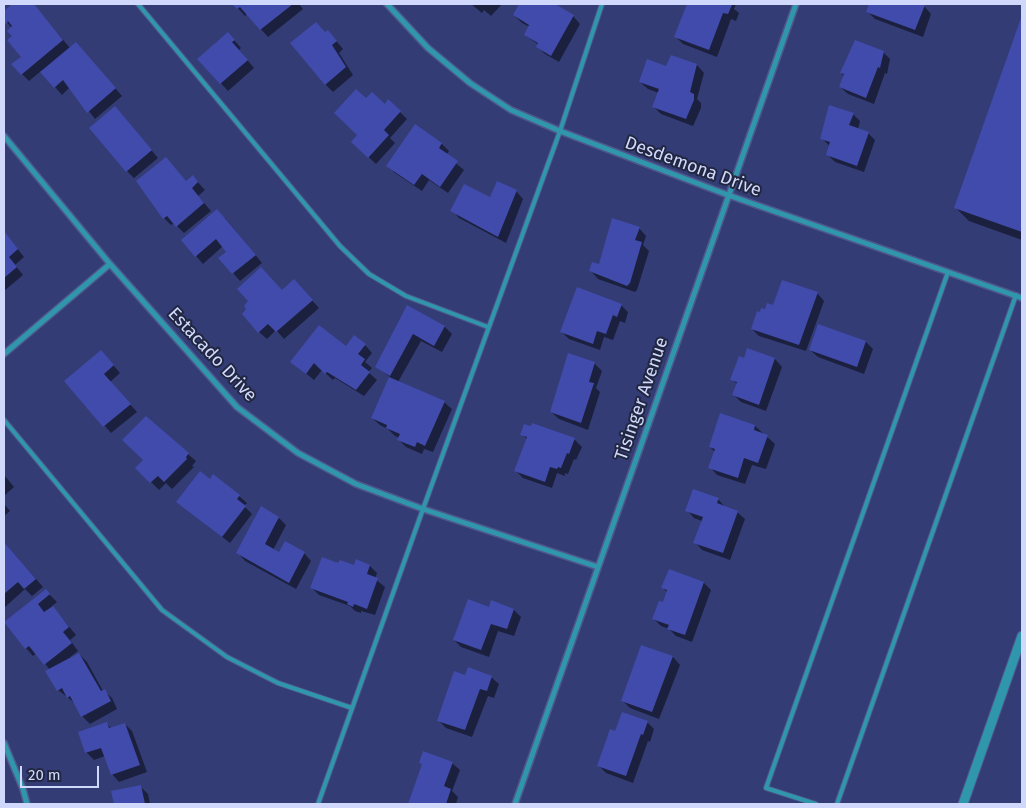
<!DOCTYPE html>
<style>
body{margin:0}
#map{position:relative;width:1026px;height:808px;overflow:hidden;background:#333c75;font-family:"Fira Sans",sans-serif}
canvas{display:block}
.frame{position:absolute;inset:0;border:5px solid #d0d9fb;pointer-events:none}
.scale{position:absolute;left:20px;top:766px;width:79px;height:22px;box-sizing:border-box;border:2px solid #d0d9fb;border-top:0;padding-left:6px;font-size:15px;line-height:18px;white-space:nowrap;color:#d0d9fb;-webkit-text-stroke:4px #222741;paint-order:stroke}
</style>
<div id="map">
<canvas width="1026" height="808"></canvas>
<div class="frame"></div>
<div class="scale">20 m</div>
</div>
<script>
const ctx = document.querySelector('canvas').getContext('2d');
ctx.lineJoin = 'round';
function fillPath(path, color) { ctx.fillStyle = color; ctx.fill(path, 'evenodd'); }
function trace(path, color, width, dash) { ctx.strokeStyle = color; ctx.lineWidth = width; ctx.lineCap = dash ? 'butt' : 'round'; ctx.setLineDash(dash || []); ctx.stroke(path); }
function write(font, color, halo, rows, align = 'center') {
  ctx.font = font + ' "Fira Sans",sans-serif'; ctx.lineWidth = 4; ctx.setLineDash([]); ctx.textBaseline = 'middle'; ctx.strokeStyle = halo; ctx.fillStyle = color; for (const [text, x, y, turn = 0] of rows) {
    ctx.save(); ctx.translate(x, y); ctx.rotate((+turn || 0) * Math.PI / 180); ctx.textAlign = isNaN(turn) ? turn : align; if (halo) ctx.strokeText(text, 0, 0); ctx.fillText(text, 0, 0); ctx.restore();
  }
}
const shadow = new Path2D(`
 M14 4H33L70 48 83 51 122 96 95 119 70 87 62 95 41 71 29 81 22 74V57L14 36 12 28 4 19V12Z
 M234 4H299L303 9 268 37 247 14 245 16Z
 M471 4H502L491 16 484 10 482 13Z
 M521 4H552L573 16 580 24 559 62 545 54 538 47 539 45 525 35 530 27 522 23 514 15Z
 M688 4H736L734 9 739 13 736 21 731 19 717 57 683 44 676 37Z
 M870 4H917L924 6 931 14 923 37 875 19 867 11Z
 M1022 18V240L969 221 955 207Z
 M328 31 343 49 339 53 353 75 333 92 325 84V33Z
 M228 33 241 48 239 50 254 68 228 91 199 59Z
 M883 52 890 59 887 74 885 73 874 104 848 94 840 87 844 76 841 73Z
 M697 65 704 73 697 99 701 103V108L693 126 661 114 654 107 659 93 648 89 640 82 667 68Z
 M366 100 385 105 389 101 407 119 390 138 395 143 376 164 360 149Z
 M853 114 860 121 858 129 868 133 875 140 864 172 835 162 827 154 830 146 821 138Z
 M122 115 158 158 134 178 127 171Z
 M415 125 442 144 449 151 446 155 464 170 448 193 429 180 422 191 395 173 388 166Z
 M193 177 205 190 198 196 211 211 184 233 174 223 171 225 164 218 187 182Z
 M516 191 523 199 506 243 459 218 452 210Z
 M225 218 262 263 240 281 220 258 228 252 223 246 203 264 196 256Z
 M639 228 646 236 643 245 649 251 637 290 635 292 598 279 591 271 600 266Z
 M4 232 24 257 15 265 23 275 4 291Z
 M301 288 319 308 284 339 276 330 267 339 259 332 248 309 250 301 282 291Z
 M817 293 824 301 806 351 759 336 752 329 765 310Z
 M621 305 628 312 625 323 620 321 613 340 604 337 600 350 569 339 562 332Z
 M407 306 445 327 452 334 442 352 421 341 398 382 444 402 452 409 433 452 424 449 422 454 406 447 399 440 400 438 395 436 388 429 380 425 372 418 390 377 376 366Z
 M866 342 873 349 864 374 818 357 810 350Z
 M365 345 372 353 365 362 372 368 368 372 377 380 364 396 335 378 333 380 322 370 314 380 292 362 346 347Z
 M748 350 775 359 782 367 766 411 741 402 734 395 737 384 732 379 744 359Z
 M569 355 595 364 602 371 596 388 600 392 588 430 559 419 551 412Z
 M108 359 120 373 110 382 137 412 111 433 66 381Z
 M721 415 755 426 775 444 766 469 752 465 745 484 717 475 710 467 715 452 710 447Z
 M146 418 196 461 192 466 194 467 172 489 166 483 159 490 137 468 144 460Z
 M522 434 574 439 582 447 576 460 574 459 568 474 565 473V476L557 473 552 488 523 478 516 471 527 439Z
 M4 475 14 487 4 496Z
 M210 480 239 496 247 503 244 506 252 514 230 543 178 502Z
 M718 499 725 507 737 512 745 519 730 560 702 550 695 542 702 521 694 518 687 510Z
 M4 504 10 511 4 516Z
 M279 518 286 525 273 550 280 553H304L311 561 296 589 245 561 238 553Z
 M4 542 43 587 32 596 25 589 4 608Z
 M339 565 370 566 377 573 375 579 385 587 375 615 361 611V613L355 611 350 606 319 595 312 588Z
 M669 570 704 583 711 590 692 642 676 636 669 629 661 626 654 619 663 604 668 593 663 588Z
 M46 591 57 602 52 606 76 635 70 640 78 651 69 658 79 654 87 662 103 691H104L112 698 117 709 90 724 82 716 76 704 58 690 50 670 37 653 33 656 26 648 6 622Z
 M489 608 514 610 521 617 514 636 498 631 489 657 461 647 454 640Z
 M642 646 673 657 680 665 659 719 630 708 623 701Z
 M466 677H491L499 684 494 698 488 696 472 737 446 728 438 720Z
 M647 722 654 729 650 742 648 741 633 783 606 773 598 765 616 732Z
 M106 723 112 729 125 724 132 731 147 772 119 782 112 774 105 756 94 760 86 752Z
 M452 763 460 770 452 791 458 797 456 804H410L423 765Z
 M141 787 148 794 150 804H115L112 792Z`);
const building = new Path2D(`
 M12 4H34L63 40 21 75 11 64 21 57 7 40 12 36 7 31 12 26 8 21 6 24 4 21V11Z
 M232 4H293L260 30 240 7 237 9Z
 M519 4H555L574 15 551 56 536 47 538 43 524 35 529 25 513 15Z
 M687 4 732 5 728 14 723 13 709 50 674 37Z
 M869 4H920L925 5 915 30 866 12Z
 M1022 15V232L954 208Z
 M316 22 325 32 328 30 337 41 332 45 346 67 325 85 290 43Z
 M228 32 235 40 232 42 248 60 220 84 197 59Z
 M855 40 884 51 880 68 878 67 866 98 839 87 844 74 840 73Z
 M76 42 116 88 87 113 63 80 54 88 40 72Z
 M671 55 697 64 690 92 694 94V100L686 119 652 107 659 89 639 82 647 59 666 66Z
 M356 89 366 98 372 92 385 104 388 99 401 111 384 130 389 135 368 158 351 142 357 135 334 113Z
 M829 105 854 113 849 125 869 132 857 166 826 155 830 142 820 139Z
 M115 106 152 150 126 172 89 128Z
 M415 124 442 143 439 148 458 161 440 187 422 174 414 185 386 166Z
 M166 157 186 181 193 175 198 182 192 188 204 203 176 227 167 216 163 219 136 181Z
 M497 181 517 190 498 237 450 211 464 184 490 197Z
 M217 209 256 255 232 274 218 258 226 252 216 239 195 257 181 240Z
 M612 218 640 227 635 240 642 242 630 283 627 286 589 271 592 262 599 264Z
 M4 231 18 249 9 257 17 267 4 278Z
 M261 267 282 290 294 279 313 300 276 332 268 324 258 333 242 314 246 309 244 306 248 301 237 289Z
 M782 280 818 292 799 345 751 329 757 311 760 312 761 308 765 309 767 303 773 305Z
 M577 287 622 304 617 317 613 315 606 334 597 331 593 344 560 332Z
 M407 305 445 326 434 346 413 334 390 376 375 367Z
 M818 324 866 341 857 367 809 350Z
 M319 325 346 346 354 335 366 344 358 354 365 359 361 365 370 372 356 390 327 372 325 374 314 363 306 374 290 362Z
 M747 348 775 358 759 405 732 395 737 382 730 380 739 356 744 358Z
 M101 350 114 365 104 374 131 404 103 427 64 381Z
 M568 353 595 362 589 382 594 383 581 423 550 412Z
 M389 377 445 401 425 446 417 442 415 447 397 440 400 434 386 428 387 425 371 418Z
 M720 413 755 425 754 430 768 435 758 463 744 458 738 478 708 468 715 449 709 447Z
 M146 416 189 453 186 457 187 459 164 482 158 476 150 483 135 468 143 460 122 440Z
 M532 423 575 438 569 454 567 453 561 468 558 467 557 469 550 467 545 482 514 471 527 437 520 435 524 424 531 426Z
 M200 471 210 479 213 474 240 495 237 499 246 506 222 537 176 502Z
 M693 489 719 498 717 503 738 511 723 553 693 543 703 517 685 511Z
 M261 506 279 517 265 544 279 552 285 541 305 552 289 583 236 553Z
 M4 542 36 579 24 589 18 582 4 594Z
 M322 557 338 563 340 560 354 565 356 559 370 565 367 574 378 578 367 609 354 604 353 607 347 604 348 602 310 588Z
 M669 569 704 582 685 635 667 629 669 625 652 619 659 601 663 602 667 590 661 588Z
 M46 589 50 594 38 604 44 612 53 606 69 627 63 632 72 643 44 665 29 646 25 649 4 622Z
 M468 599 489 607 491 600 514 609 507 629 491 624 481 650 453 640Z
 M641 645 673 656 652 712 621 701Z
 M79 653 101 691 105 689 111 701 81 717 70 696 67 698 62 688 57 691 45 671Z
 M468 667 492 676 487 691 480 689 465 730 437 721 454 671 465 675Z
 M622 712 648 721 643 735 641 734 626 776 597 766 610 729 615 731Z
 M107 722 109 728 125 723 140 765 111 775 101 748 85 753 78 732Z
 M423 751 453 762 444 786 451 789 446 804H408L422 764 419 763Z
 M141 785 145 804H114L111 791Z`);
const service = new Path2D(`
 M138 4 340 246 369 274 406 296 488 327
 M4 420 162 610 227 657 278 683 352 708
 M318 804 423 509 560 131 602 4
 M816 804 766 788 948 272
 M837 804 1016 295`);
const minor = new Path2D(`
 M387 4 428 48 470 83 511 110 560 131 728 195 1022 298
 M4 136 110 264 237 407 298 453 356 484 423 509 598 567
 M4 354 110 264
 M4 743 23 789 27 804
 M515 804 796 4`);
const tertiary = new Path2D(`
 M963 804 1022 636`);
const streetNames = [
 ["Desdemona Drive",693,167,20],
 ["Estacado Drive",212,355,47],
 ["Tisinger Avenue",642,399,-71]
];
fillPath(shadow, '#0007');
fillPath(building, '#414bab');
trace(service, '#4f588d', 6);
trace(minor, '#4f588d', 8);
trace(tertiary, '#4f588d', 11);
trace(service, '#3096ab', 4);
trace(minor, '#3096ab', 5);
trace(tertiary, '#3096ab', 9);
write('18px', '#d0d9fb', '#222741', streetNames);
</script>
